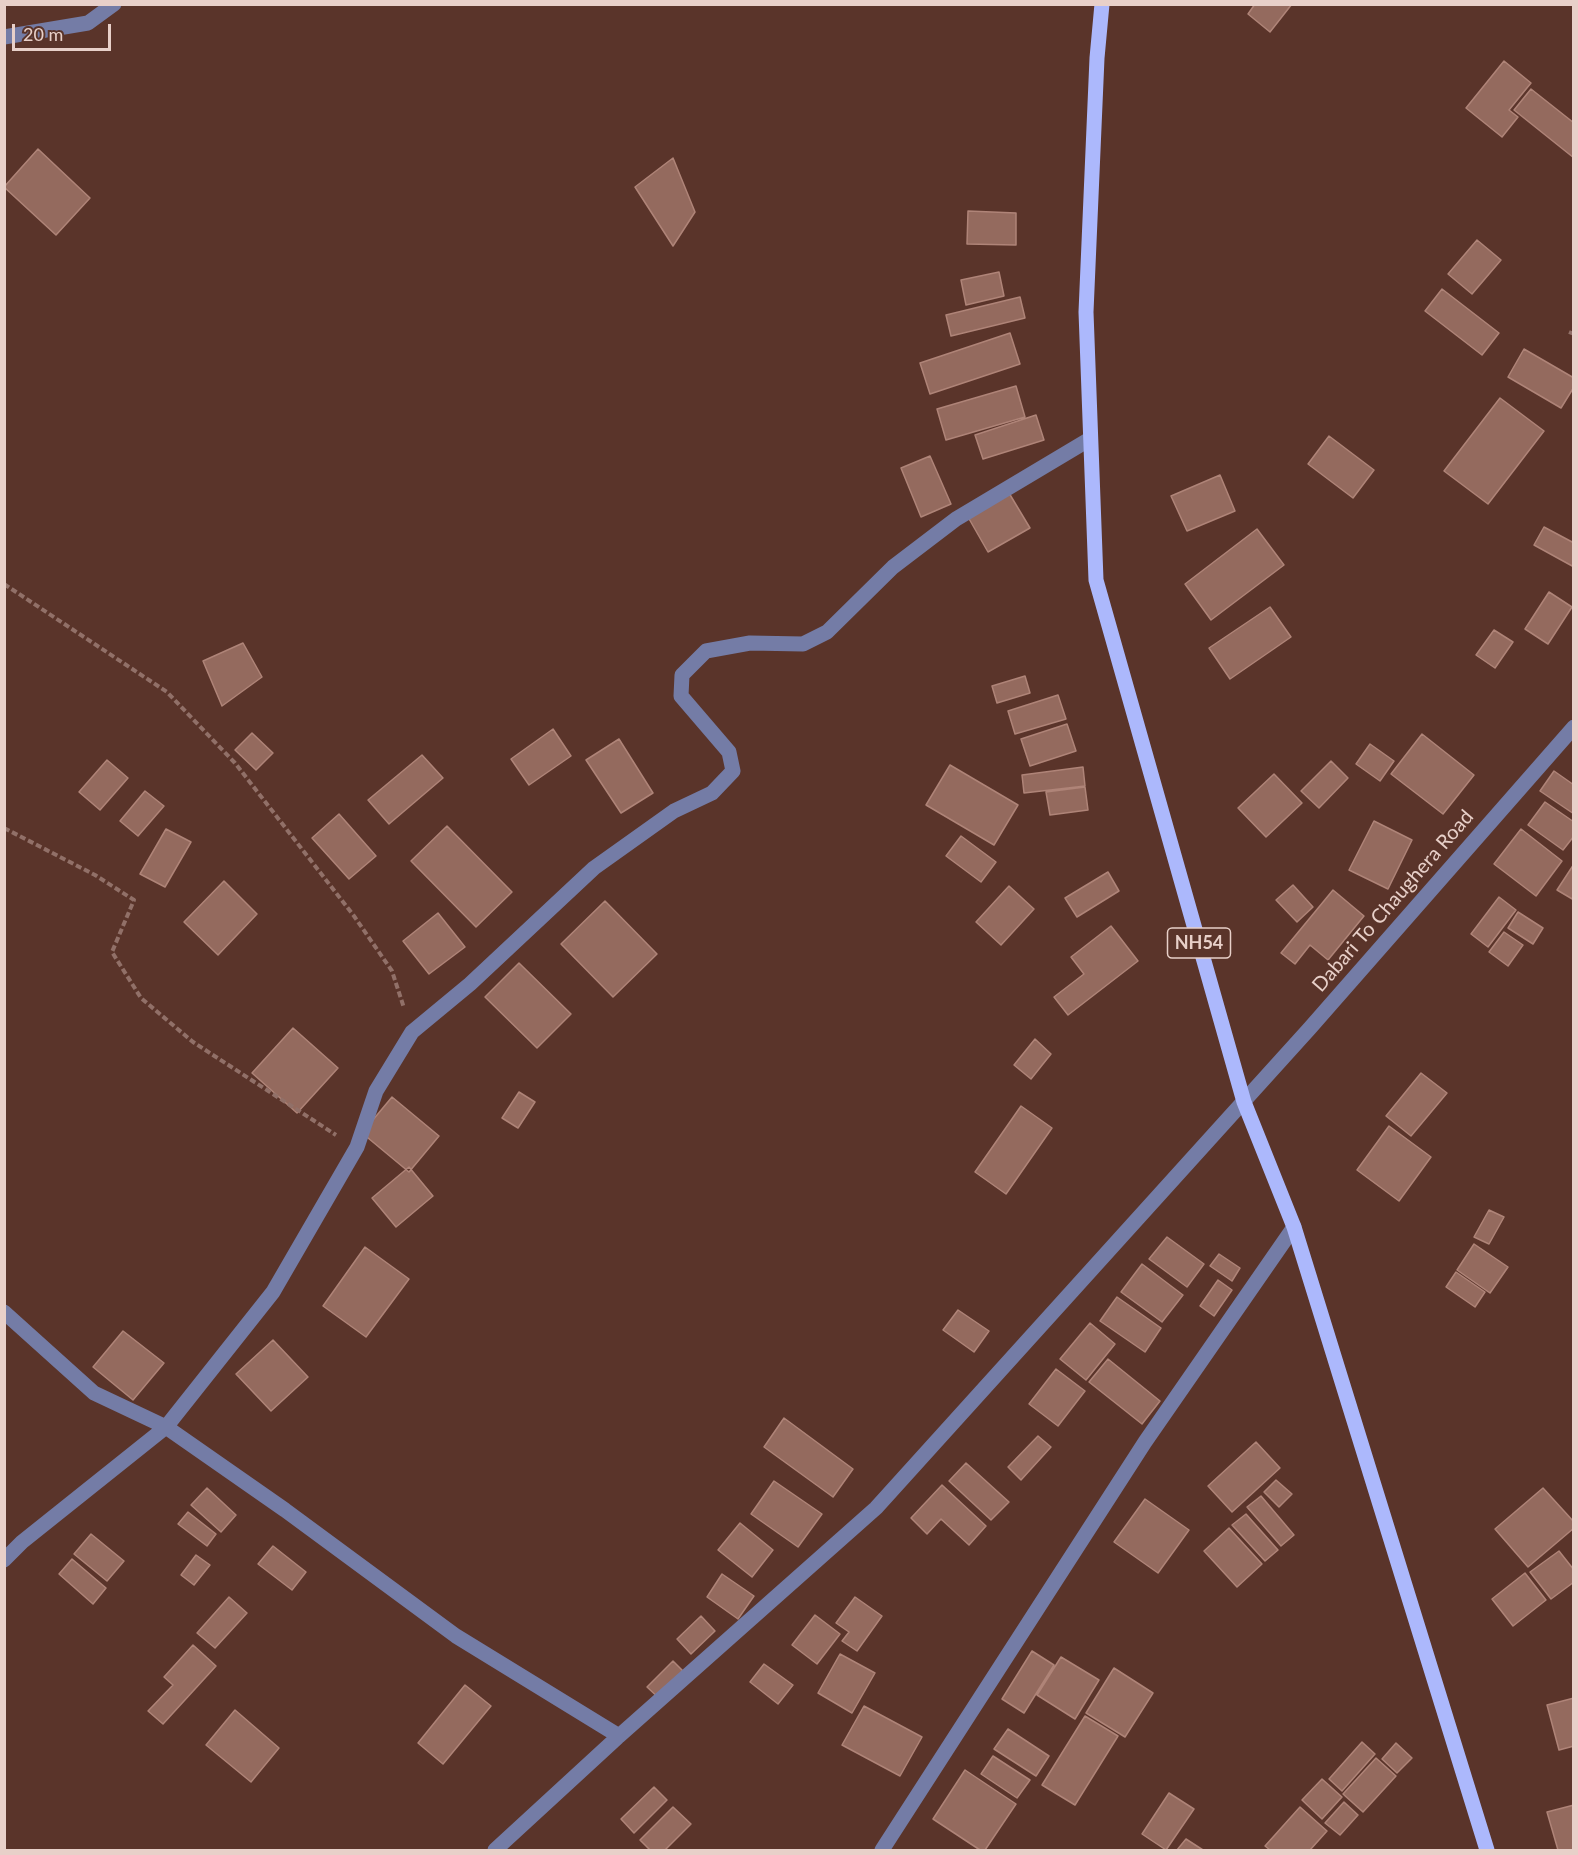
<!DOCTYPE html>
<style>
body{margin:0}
#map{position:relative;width:1578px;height:1855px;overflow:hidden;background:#5a342a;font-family:Lato,sans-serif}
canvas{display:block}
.frame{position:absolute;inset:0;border:6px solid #e8d0c9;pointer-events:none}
.scale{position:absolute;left:12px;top:24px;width:99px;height:27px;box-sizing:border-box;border:3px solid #e8d0c9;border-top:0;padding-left:8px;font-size:18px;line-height:21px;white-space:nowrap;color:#e8d0c9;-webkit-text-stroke:4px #5a342a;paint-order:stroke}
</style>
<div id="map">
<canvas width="1578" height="1855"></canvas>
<div class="frame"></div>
<div class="scale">20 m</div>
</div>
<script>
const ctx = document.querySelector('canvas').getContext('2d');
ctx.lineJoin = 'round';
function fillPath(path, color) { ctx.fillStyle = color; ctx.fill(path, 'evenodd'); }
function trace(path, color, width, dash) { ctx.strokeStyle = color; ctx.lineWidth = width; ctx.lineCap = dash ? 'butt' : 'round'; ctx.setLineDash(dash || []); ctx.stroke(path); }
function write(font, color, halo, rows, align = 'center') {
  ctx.font = font + ' Lato,sans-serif'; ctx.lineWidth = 4.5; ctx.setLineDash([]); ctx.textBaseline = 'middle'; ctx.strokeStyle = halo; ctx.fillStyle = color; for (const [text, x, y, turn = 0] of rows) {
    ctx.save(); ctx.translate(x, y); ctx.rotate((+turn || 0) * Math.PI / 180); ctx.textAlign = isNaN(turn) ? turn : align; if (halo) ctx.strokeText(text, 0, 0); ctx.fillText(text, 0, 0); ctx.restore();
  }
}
const building = new Path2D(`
 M1255 4H1292L1270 32 1248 14Z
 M1504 61 1531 83 1509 110 1518 117 1502 137 1466 108Z
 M1531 89 1574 123V158L1514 110Z
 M38 149 90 198 56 235 4 187Z
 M673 158 695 212 673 246 635 187Z
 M968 211 1016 213V245L967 244Z
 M1477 240 1501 260 1472 294 1448 274Z
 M999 272 1004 296 966 305 961 280Z
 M1442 289 1499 333 1482 355 1425 311Z
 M1020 297 1025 318 951 336 946 315Z
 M1010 333 1020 364 930 394 920 363Z
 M1524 349 1574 378V387L1561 408 1508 377Z
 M1016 386 1025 417 946 440 937 409Z
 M1500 398 1544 431 1488 504 1444 471Z
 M1036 415 1044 440 983 459 975 435Z
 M1329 436 1374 470 1353 498 1308 464Z
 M930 456 951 504 921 517 901 468Z
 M1220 475 1235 511 1187 531 1171 496Z
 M1009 493 1030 528 988 552 968 517Z
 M1544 527 1574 543V567L1534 545Z
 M1257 529 1284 565 1211 620 1185 584Z
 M1549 592 1572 607 1548 644 1525 629Z
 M1270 607 1291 637 1230 679 1209 648Z
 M1494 630 1513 642 1495 668 1476 655Z
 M243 643 262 677 222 706 203 661Z
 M1025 676 1030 693 997 703 992 686Z
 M1058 695 1066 719 1015 734 1008 711Z
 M1067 724 1076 751 1030 766 1021 739Z
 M553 729 571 756 529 785 511 759Z
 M252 733 273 753 256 770 235 750Z
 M1422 734 1474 775 1443 814 1391 774Z
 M619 739 653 793 621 813 586 760Z
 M1370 744 1394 761 1380 781 1356 764Z
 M422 755 443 778 389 824 368 800Z
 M107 760 128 778 100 810 79 792Z
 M1331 761 1348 778 1319 808 1301 791Z
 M950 765 1018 805 994 845 926 805Z
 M1083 767 1085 786 1024 793 1022 775Z
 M1554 771 1574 785V814L1540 791Z
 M1274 774 1302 803 1266 837 1238 808Z
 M1085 787 1088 810 1050 815 1046 792Z
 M145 791 164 806 138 836 120 821Z
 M1545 802 1574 822V836L1563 850 1528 825Z
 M339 814 376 856 349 879 312 838Z
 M1374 821 1412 840 1388 889 1349 870Z
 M447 826 512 892 476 927 411 861Z
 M166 829 191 842 165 887 140 874Z
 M1521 829 1562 861 1536 896 1494 864Z
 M961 836 996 862 981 882 946 856Z
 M1574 864V900L1557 890Z
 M1108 872 1119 891 1077 917 1065 898Z
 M224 881 257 914 218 955 184 922Z
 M1293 885 1313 907 1297 922 1276 900Z
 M1009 886 1034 909 1001 945 976 922Z
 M1333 890 1364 916 1328 960 1310 945 1295 964 1281 953Z
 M1499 897 1516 910 1488 947 1471 934Z
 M605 901 657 954 613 997 561 944Z
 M1518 912 1543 928 1533 944 1508 928Z
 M438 913 465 947 429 974 403 941Z
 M1111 926 1138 961 1068 1015 1054 997 1084 974 1071 957Z
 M1504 932 1523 945 1508 966 1489 952Z
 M519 963 571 1014 537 1048 485 997Z
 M293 1028 338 1068 297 1113 252 1073Z
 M1035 1039 1051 1054 1031 1079 1014 1065Z
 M1421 1073 1447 1093 1411 1136 1386 1116Z
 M519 1092 535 1102 518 1128 502 1118Z
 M392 1097 439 1136 409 1172 362 1133Z
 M1021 1106 1052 1128 1006 1194 975 1172Z
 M1389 1126 1431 1157 1399 1201 1357 1170Z
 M409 1167 433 1196 396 1227 372 1198Z
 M1489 1210 1504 1217 1489 1244 1474 1237Z
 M1167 1237 1204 1264 1187 1287 1149 1259Z
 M1474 1244 1508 1267 1490 1293 1457 1270Z
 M365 1247 409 1279 366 1337 323 1306Z
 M1219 1254 1240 1268 1232 1281 1210 1266Z
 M1142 1264 1183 1295 1162 1322 1121 1292Z
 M1456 1272 1485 1292 1475 1307 1446 1287Z
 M1218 1280 1232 1290 1214 1316 1200 1306Z
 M1117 1297 1161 1328 1145 1352 1100 1321Z
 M958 1310 989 1331 974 1352 943 1330Z
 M1090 1323 1115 1344 1086 1380 1060 1359Z
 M123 1331 164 1363 133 1400 93 1367Z
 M273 1340 308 1377 271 1411 236 1374Z
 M1108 1359 1160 1401 1142 1424 1089 1382Z
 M1056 1369 1085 1391 1058 1426 1029 1404Z
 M784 1418 853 1469 833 1497 764 1447Z
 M1038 1436 1051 1447 1021 1480 1008 1467Z
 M1256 1442 1280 1468 1232 1512 1208 1486Z
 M966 1463 1009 1502 991 1520 949 1481Z
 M1276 1480 1292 1494 1279 1507 1264 1492Z
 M774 1481 822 1514 798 1547 751 1514Z
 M942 1485 986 1526 969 1545 941 1519 927 1534 911 1518Z
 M207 1488 236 1515 221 1532 191 1505Z
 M1543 1488 1574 1522V1528L1528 1567 1495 1529Z
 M1261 1496 1294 1535 1281 1546 1247 1507Z
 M1145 1499 1189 1530 1158 1573 1114 1542Z
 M188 1512 216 1534 207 1546 178 1524Z
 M1246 1514 1278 1550 1265 1561 1232 1525Z
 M740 1523 773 1550 752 1577 718 1550Z
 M1229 1528 1262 1564 1237 1587 1204 1551Z
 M91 1534 124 1561 107 1581 74 1554Z
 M273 1546 306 1572 292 1590 258 1564Z
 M1559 1551 1574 1570V1582L1551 1599 1530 1572Z
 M196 1555 210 1565 194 1585 181 1575Z
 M72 1559 106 1588 93 1604 59 1574Z
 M1525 1573 1546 1600 1513 1626 1492 1599Z
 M722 1574 754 1596 738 1619 707 1597Z
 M229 1597 247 1613 215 1648 197 1633Z
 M855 1597 882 1616 857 1651 842 1641 849 1632 836 1623Z
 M815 1615 840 1634 817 1664 792 1645Z
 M701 1616 715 1631 691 1654 677 1639Z
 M193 1645 216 1666 163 1724 148 1711 173 1685 164 1677Z
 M1032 1651 1054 1665 1024 1713 1002 1699Z
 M840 1654 875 1673 852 1713 818 1693Z
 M1061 1657 1099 1680 1075 1719 1037 1695Z
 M673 1661 687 1675 661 1700 647 1687Z
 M764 1664 793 1685 778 1704 750 1682Z
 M1114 1668 1153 1693 1125 1737 1086 1713Z
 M465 1685 491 1706 443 1764 418 1743Z
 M1574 1698V1746L1559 1750 1547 1705Z
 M864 1706 922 1737 900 1776 842 1745Z
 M235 1710 279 1748 251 1782 206 1745Z
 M1085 1716 1118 1736 1075 1805 1042 1785Z
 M1008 1729 1049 1756 1036 1776 994 1749Z
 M1362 1742 1375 1754 1342 1791 1329 1779Z
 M1396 1743 1412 1758 1397 1773 1382 1759Z
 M993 1756 1030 1780 1017 1798 981 1774Z
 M1376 1758 1396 1776 1363 1812 1343 1794Z
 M965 1770 1016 1804 985 1850H980L933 1819Z
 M1322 1779 1342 1797 1322 1819 1302 1800Z
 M654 1787 667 1800 634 1833 621 1819Z
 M1169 1793 1194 1809 1166 1850 1142 1834Z
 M1344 1802 1358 1815 1340 1835 1325 1823Z
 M1574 1805V1850H1558L1547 1812Z
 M673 1807 691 1824 665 1850H650L640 1840Z
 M1300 1807 1327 1831 1310 1850H1270L1265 1846Z
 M1186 1839 1203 1850H1177Z`);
const path = new Path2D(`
 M1569 332 1574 334
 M4 584 167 692 235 763 354 916 392 971 404 1008
 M4 828 95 875 134 900 112 952 141 998 193 1042 336 1135`);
const minor = new Path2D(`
 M4 37 88 23 114 4
 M4 1312 94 1393 166 1427 285 1510 456 1636 619 1736
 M4 1560 22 1542 166 1427 273 1292 357 1147 376 1091 412 1032 470 984 594 868 674 811 712 793 733 771 729 752 681 696 682 675 706 651 750 643 803 644 827 632 893 567 956 519 1090 439
 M495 1850 619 1736 876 1508 1310 1028 1574 727
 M882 1850 1145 1442 1294 1227`);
const major = new Path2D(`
 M1102 4 1097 58 1086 312 1096 580 1244 1102 1294 1227 1487 1850`);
const shields = [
 [1199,943,63]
];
const shieldNames = [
 ["NH54",1199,943]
];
const streetNames = [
 ["Dabari To Chaughera Road",1393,901,-49]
];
fillPath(building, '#946a5e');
trace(building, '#af8478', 1.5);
trace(path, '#917068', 4, [6, 3]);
trace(minor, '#747ca6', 15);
trace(major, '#acb8fc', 15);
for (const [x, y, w] of shields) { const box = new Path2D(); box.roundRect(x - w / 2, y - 15, w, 30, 4.5); ctx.fillStyle = '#5a342a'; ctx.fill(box); trace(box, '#e8d0c9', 1.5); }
write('bold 18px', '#e8d0c9', null, shieldNames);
write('20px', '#e8d0c9', '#5a342a', streetNames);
</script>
